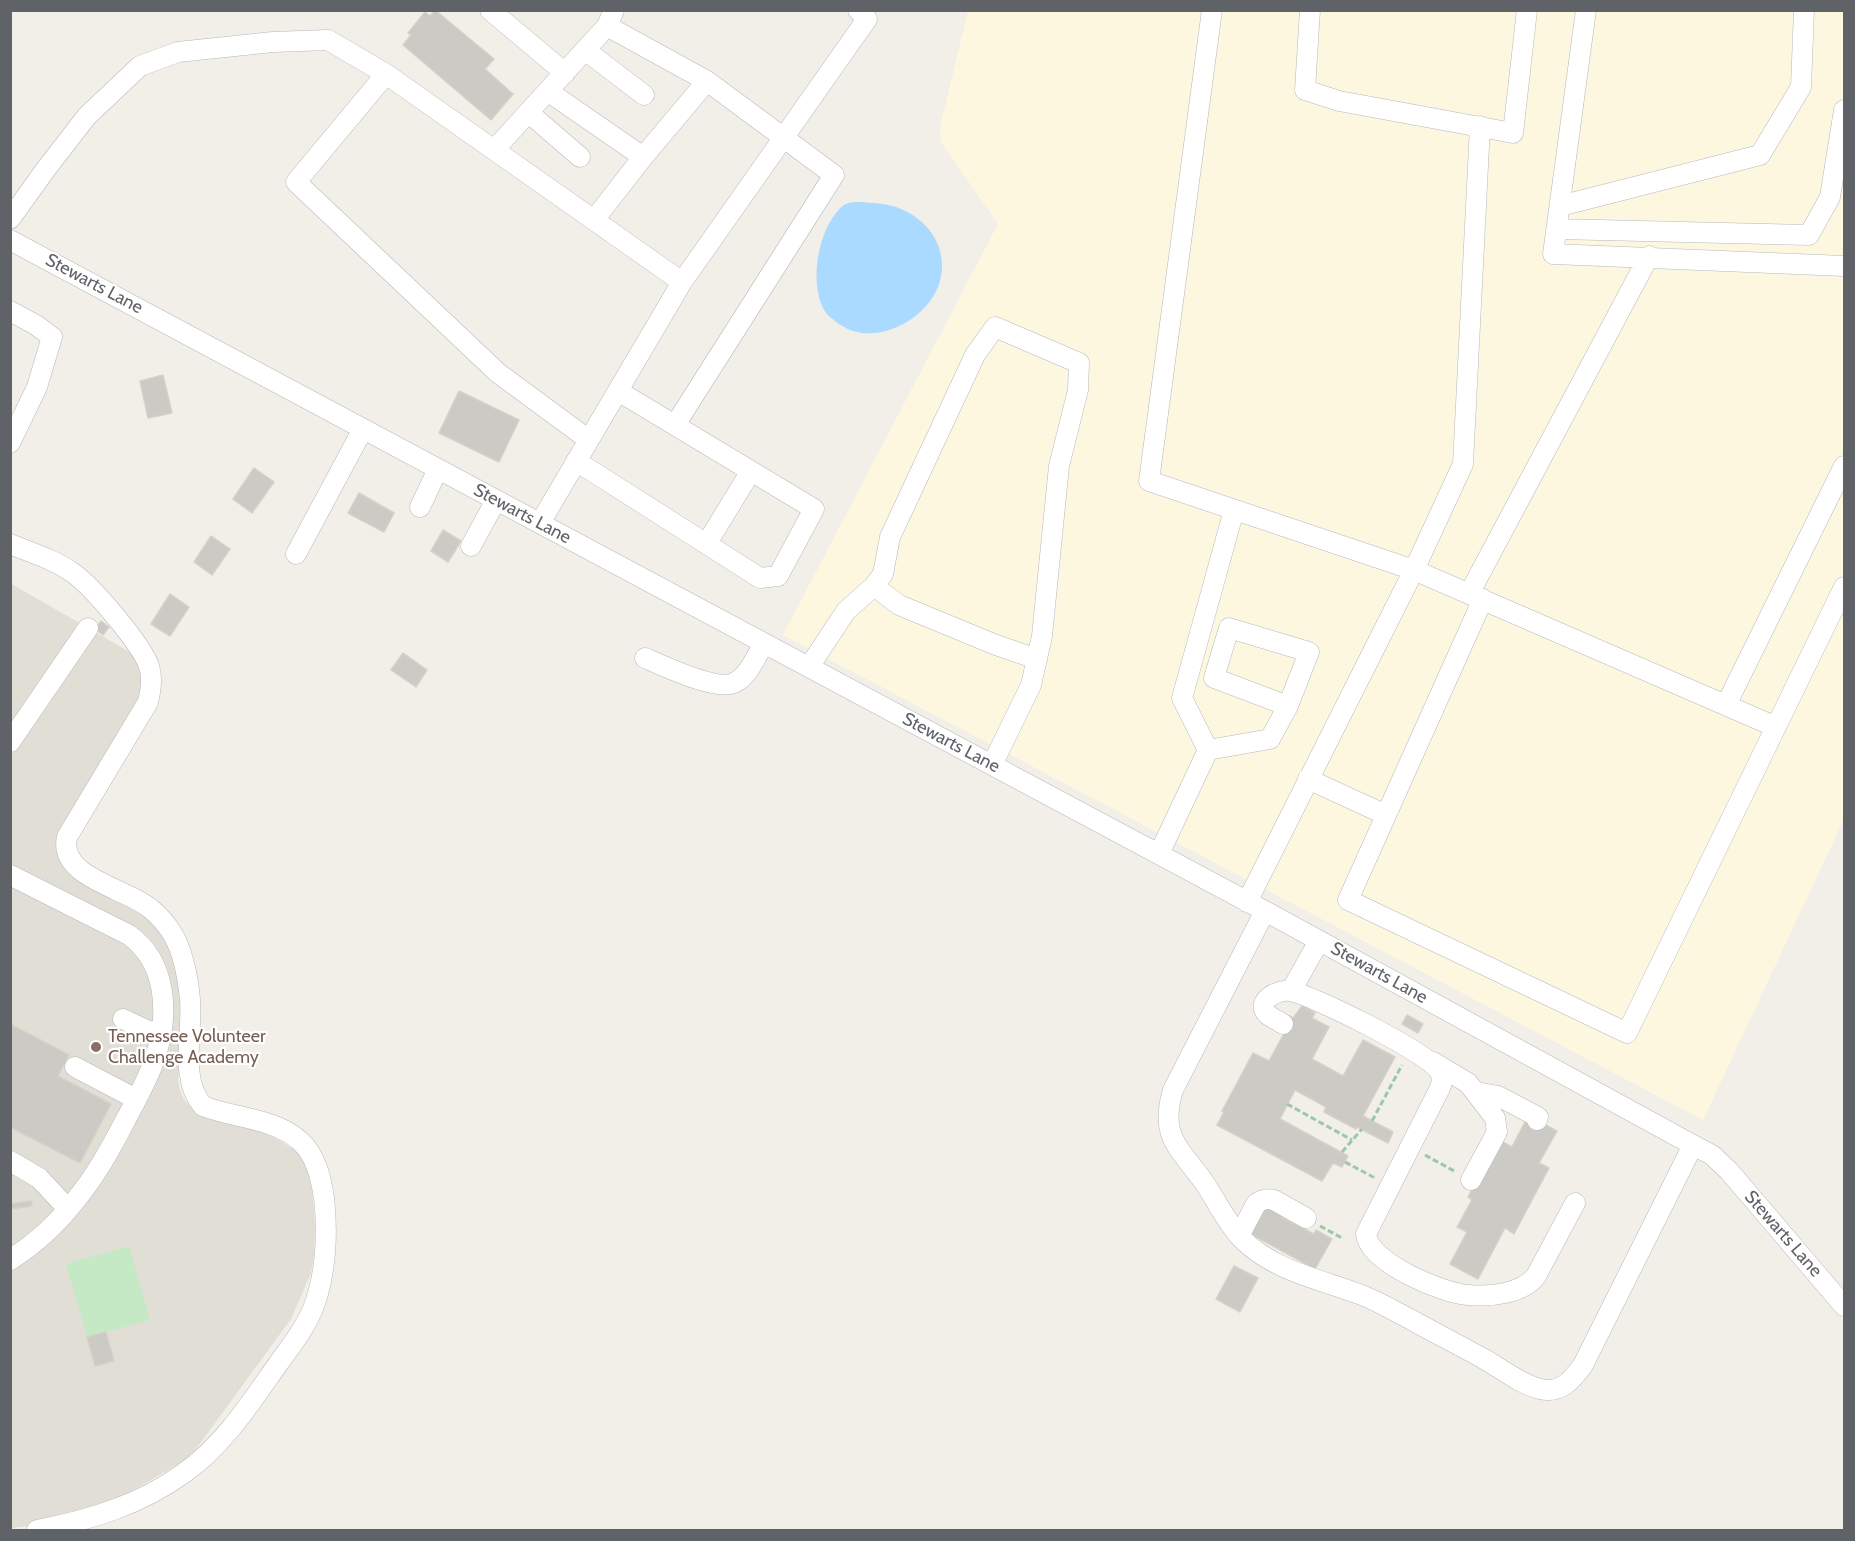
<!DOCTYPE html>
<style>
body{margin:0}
#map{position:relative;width:1855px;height:1541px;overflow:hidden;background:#f1efe8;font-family:Cabin,sans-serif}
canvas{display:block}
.frame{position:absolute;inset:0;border:12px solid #5f6368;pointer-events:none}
</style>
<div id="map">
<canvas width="1855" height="1541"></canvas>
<div class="frame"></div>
</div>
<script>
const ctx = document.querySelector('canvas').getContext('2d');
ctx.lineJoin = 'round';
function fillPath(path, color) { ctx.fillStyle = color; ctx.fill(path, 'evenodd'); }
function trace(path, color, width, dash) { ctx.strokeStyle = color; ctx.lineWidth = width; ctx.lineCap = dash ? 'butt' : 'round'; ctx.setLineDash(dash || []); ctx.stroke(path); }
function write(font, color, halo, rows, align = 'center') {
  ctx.font = font + ' Cabin,sans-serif'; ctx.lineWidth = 4.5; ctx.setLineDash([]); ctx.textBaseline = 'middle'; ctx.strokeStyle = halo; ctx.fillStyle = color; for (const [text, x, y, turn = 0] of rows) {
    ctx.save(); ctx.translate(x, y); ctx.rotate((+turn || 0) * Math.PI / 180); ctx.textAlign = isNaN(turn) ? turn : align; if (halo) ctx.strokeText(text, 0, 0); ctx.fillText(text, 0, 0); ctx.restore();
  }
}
const commercial = new Path2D(`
 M968 11H1844V819L1703 1120 783 635 998 224 941 142 940 127Z`);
const education = new Path2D(`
 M10 583 135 655 149 684 62 862 68 872 75 878 149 917 174 950 185 1015 178 1079 180 1091 184 1100 198 1113 270 1134 296 1151 303 1161 309 1175 312 1189 315 1224 314 1255 311 1273 291 1319 196 1449 183 1461 168 1470 123 1496 90 1511 31 1526 11 1528Z`);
const green = new Path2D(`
 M129 1246 150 1320 87 1337 66 1264Z`);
const water = new Path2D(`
 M860 202C871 203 885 203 896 207 950 226 959 288 910 320 887 335 858 340 835 321 830 317 826 314 823 308 810 281 818 235 836 213 839 210 842 205 846 204 850 202 855 202 860 202Z`);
const building = new Path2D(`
 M435 10 494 59 485 69 513 94 491 120 403 45 411 35 408 33 425 12 430 16Z
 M163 375 172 413 148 418 140 381Z
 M459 391 519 420 499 462 439 433Z
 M254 468 274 482 252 513 233 499Z
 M359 493 394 513 384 532 348 513Z
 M443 530 461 541 448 562 431 551Z
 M211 536 230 549 212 575 194 562Z
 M170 594 189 607 170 636 151 624Z
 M101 621 109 627 103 635 95 629Z
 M403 653 427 670 416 687 391 670Z
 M1302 1006 1315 1013 1312 1018 1329 1027 1312 1059 1343 1076 1363 1040 1395 1057 1363 1116 1393 1132 1388 1143 1357 1127 1356 1129 1324 1112 1326 1107 1295 1090 1280 1119 1348 1156 1342 1167 1333 1163 1322 1181 1217 1125 1224 1112 1222 1111 1253 1053 1269 1061 1286 1030 1283 1028 1290 1016 1293 1018Z
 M1407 1015 1423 1024 1418 1033 1402 1024Z
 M10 1024 69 1055 58 1076 111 1104 80 1163 10 1127Z
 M1528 1116 1557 1131 1539 1163 1549 1168 1514 1234 1505 1228 1478 1279 1450 1264 1467 1232 1457 1227 1472 1200 1468 1197 1485 1166 1489 1168 1503 1142 1512 1147Z
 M31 1201 32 1206 10 1209V1204Z
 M1267 1204 1284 1213 1281 1217 1314 1234 1316 1230 1332 1239 1315 1269 1251 1234Z
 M1234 1266 1258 1278 1240 1312 1216 1299Z
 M106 1332 114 1361 95 1366 87 1337Z`);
const path = new Path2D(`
 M1287 1104 1352 1140
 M1372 1121 1402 1065
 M1342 1152 1362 1129
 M1425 1155 1456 1172
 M1345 1162 1375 1178
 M1320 1226 1342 1238`);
const minor = new Path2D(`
 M490 10 565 73
 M1212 10 1149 481 1414 570 1776 727
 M1310 10 1305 90 1339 101 1513 133 1527 10
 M1586 10 1553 254 1844 266
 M607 26 707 81
 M585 50 644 95
 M386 74 296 182 498 373 589 440
 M549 92 643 157
 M529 113 580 157
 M494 150 585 50 607 26 614 10
 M1560 206 1760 155 1801 87 1804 10
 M10 219 46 169 87 116 140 66 178 52 273 42 328 40 386 74 682 282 540 523
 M594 220 643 157 707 81 834 175 675 425
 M1557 229 1809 235 1830 197 1844 110
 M10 240 1265 911 1693 1145 1712 1155 1729 1171 1844 1306
 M682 282 867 19 858 10
 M10 311 36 325 52 337 37 387 10 443
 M576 461 760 578 778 576 814 509 618 391
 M420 507 438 469
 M707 543 751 471
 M10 544C32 553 55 560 73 573 93 587 141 644 149 666 153 678 151 690 148 702L67 837C58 878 127 888 151 909 158 915 167 925 172 933 183 951 188 979 190 999 193 1033 179 1079 203 1106 233 1118 275 1118 300 1141 316 1155 321 1178 324 1198 328 1233 326 1273 314 1306 306 1327 291 1346 278 1364 251 1402 223 1446 184 1473 140 1505 90 1520 37 1530
 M471 546 496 500
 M296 554 363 429
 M874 586 899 605 996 645 1037 659
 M1469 594 1649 256
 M1483 599 1348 900 1627 1033 1844 587
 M645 658C663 666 717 691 734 683 749 676 756 656 764 643
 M809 667 846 611 874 586 883 574 890 537 975 355 995 327 1079 363 1078 390 1059 466 1042 636 1031 685 992 765
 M1726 705 1844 466
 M10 742 88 628
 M1208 750 1270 739 1288 706 1214 678 1229 628 1309 652 1288 706
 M1308 779 1386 815
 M1159 854 1208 750 1182 698 1234 510
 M10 875 129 935C167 962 169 1014 156 1055 149 1078 136 1100 125 1121 110 1150 95 1177 74 1202 56 1225 35 1244 10 1260
 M1247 902 1414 570 1463 464 1480 126
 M1265 911 1173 1090C1160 1134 1176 1145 1201 1178 1215 1197 1225 1221 1242 1239 1274 1271 1319 1279 1359 1294 1376 1300 1392 1310 1408 1318 1433 1332 1459 1345 1484 1359 1502 1369 1520 1384 1540 1389 1561 1394 1572 1380 1583 1365L1693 1145
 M1291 991 1319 941
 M123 1019 148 1031 161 1032
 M1283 1024C1279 1021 1271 1018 1267 1014 1255 1001 1278 989 1290 991 1312 995 1429 1053 1439 1071 1444 1078 1442 1085 1438 1092L1366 1234C1369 1263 1442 1293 1468 1295 1490 1297 1522 1294 1536 1276L1575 1203
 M1433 1062 1468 1083 1495 1118 1497 1132 1471 1180
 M75 1067 136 1099
 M1476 1092 1498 1096 1538 1117 1537 1120
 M10 1161 39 1178 68 1209
 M1239 1236 1256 1204C1262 1199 1267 1198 1274 1200L1306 1218`);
const markers = [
 [96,1047,6,"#8d6e63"]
];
const streetNames = [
 ["Stewarts Lane",94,284,28],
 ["Stewarts Lane",522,514,28],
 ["Stewarts Lane",951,743,28],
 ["Stewarts Lane",1379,973,29],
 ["Stewarts Lane",1783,1234,49]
];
const educationNames = [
 ["Tennessee Volunteer",108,1037],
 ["Challenge Academy",108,1058]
];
fillPath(commercial, '#fef7e0');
fillPath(education, '#e1ded6');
fillPath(green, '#c5e8c5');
fillPath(water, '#aadaff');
fillPath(building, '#cccac5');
trace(building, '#d6d1c6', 1.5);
trace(minor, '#b5b8bc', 21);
trace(path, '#9cc7a9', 3, [6, 3]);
trace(minor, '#fff', 20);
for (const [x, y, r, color] of markers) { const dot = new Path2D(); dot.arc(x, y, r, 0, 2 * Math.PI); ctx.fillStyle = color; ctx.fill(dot); trace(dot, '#fff', 2); }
write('18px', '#5f6368', '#fff', streetNames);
write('18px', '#785e54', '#fff', educationNames, 'left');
</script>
